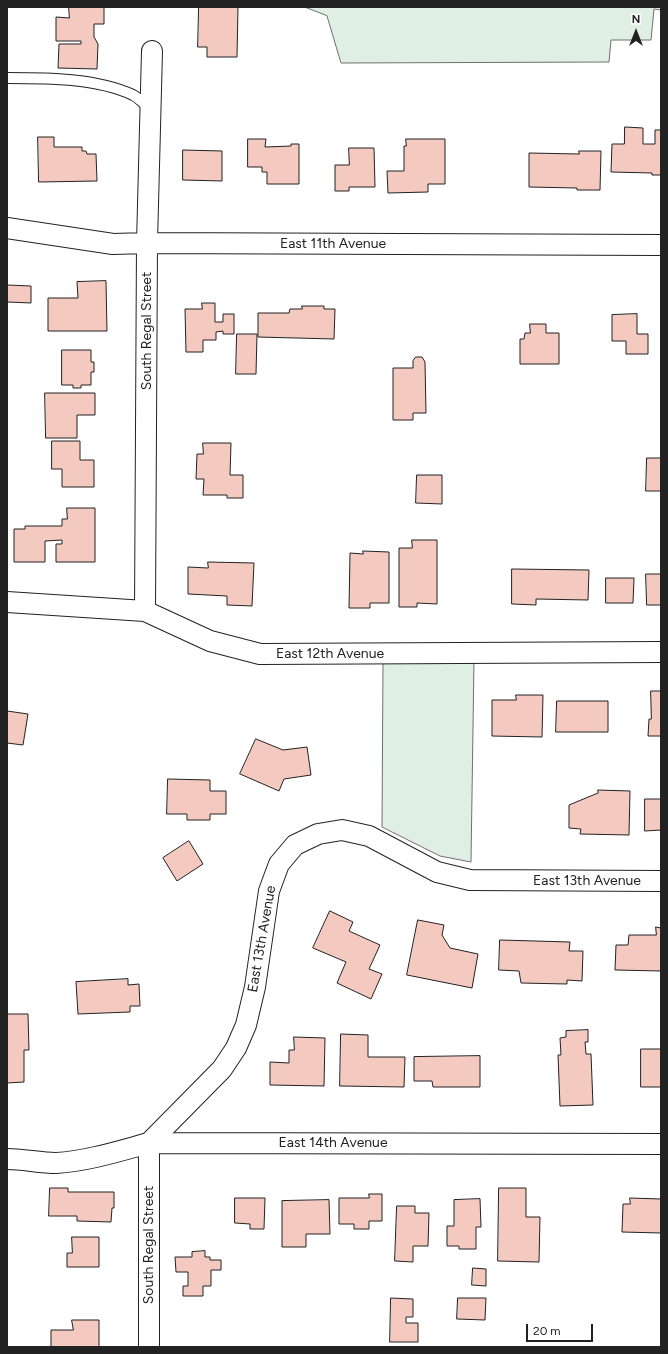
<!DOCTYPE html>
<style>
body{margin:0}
#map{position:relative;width:668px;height:1354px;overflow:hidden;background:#fff;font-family:Figtree,sans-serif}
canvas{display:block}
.frame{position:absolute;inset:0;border:8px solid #222;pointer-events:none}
.north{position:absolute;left:616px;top:12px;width:40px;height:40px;-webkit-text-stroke:3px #fff;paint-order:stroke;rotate:0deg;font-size:11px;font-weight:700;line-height:16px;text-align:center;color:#222}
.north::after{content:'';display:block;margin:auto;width:14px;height:18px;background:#222;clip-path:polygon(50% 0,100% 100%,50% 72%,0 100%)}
.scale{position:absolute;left:526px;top:1324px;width:67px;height:18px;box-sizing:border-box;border:2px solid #222;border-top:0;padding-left:5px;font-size:12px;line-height:14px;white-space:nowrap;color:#222;-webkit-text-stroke:3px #fff;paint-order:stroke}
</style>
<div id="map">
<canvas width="668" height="1354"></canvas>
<div class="frame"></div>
<div class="north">N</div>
<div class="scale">20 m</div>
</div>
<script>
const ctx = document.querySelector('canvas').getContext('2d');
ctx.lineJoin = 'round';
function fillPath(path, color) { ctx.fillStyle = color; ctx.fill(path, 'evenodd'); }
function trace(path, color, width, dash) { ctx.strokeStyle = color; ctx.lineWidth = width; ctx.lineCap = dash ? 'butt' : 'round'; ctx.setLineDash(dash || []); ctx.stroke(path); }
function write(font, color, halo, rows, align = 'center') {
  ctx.font = font + ' Figtree,sans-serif'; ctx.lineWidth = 3; ctx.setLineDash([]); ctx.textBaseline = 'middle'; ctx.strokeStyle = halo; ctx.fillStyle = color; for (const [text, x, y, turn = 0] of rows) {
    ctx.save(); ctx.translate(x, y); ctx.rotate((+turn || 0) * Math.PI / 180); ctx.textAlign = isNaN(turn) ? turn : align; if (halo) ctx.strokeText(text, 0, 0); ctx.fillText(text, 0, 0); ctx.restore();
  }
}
const green = new Path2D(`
 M305 7H661V10L654 9 651 40H611L609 62 341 63 327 16Z
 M474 661 471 862 440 856 382 827 383 662Z`);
const building = new Path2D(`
 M69 7H104V24H94V37L98 44 97 69 58 68 59 44H81V41H56V17L69 18Z
 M199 7H238L237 57H207V47H198Z
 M625 127 643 128V144H655V130H661V175H652V173L611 172 612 144H624Z
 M38 137H54V147H82V151H86L87 154H96L97 181 39 182Z
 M248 139H266L265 147 291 146V144H299V184H267V172H262V167H248Z
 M406 139H445V184H428V192L388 193 387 171H404V146H406Z
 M349 148H374L375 187H349V191H335V165H349Z
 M183 150 222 151V181L183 180Z
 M579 151H601L600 190H577V188L529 187V153L579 154Z
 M106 281 107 331H48V298H78L77 282Z
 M7 285 31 286V303L7 302Z
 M202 303H215V322H223V314H234V334H223V331L216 332V340H203V352H186L185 309H202Z
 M302 306H324V309H335L334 339 258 337V313H289L290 309H302Z
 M637 314V334H648V354H626V341H612V315Z
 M530 324H546V333H559V364H520V339H524L525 333H530Z
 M237 334H257L256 374H236Z
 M62 350H91V362H94V372H91V385H81V388H73V385H62Z
 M416 357H422L425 362 426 413H413V420H393V368H413V361Z
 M45 393H95V415H77V438H46Z
 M52 441H80V460H94V487H62V469H52Z
 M203 443H231L230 475H243V498H227V495H203L204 479H196L197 454H203Z
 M647 458H661V491H646Z
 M417 475H442V504L416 503Z
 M67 508H95V562H56V544H62V540L45 541V562H14V529H25V526H62V519H67Z
 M412 540H437V604L417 603V607H399V548H412Z
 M363 551 389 552V603H370V608H349L350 553 363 554Z
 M208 562 254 563 252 606 227 605V596L188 594V567L208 568Z
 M512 569 589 570 588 600 536 599V605L512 604Z
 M646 574H661V605H647Z
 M606 578H634L633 603H606Z
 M651 691H661V736H648L649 719H651Z
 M516 695H543L542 737 492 736V700H516Z
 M557 701H608V732H556Z
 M7 711 28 714 23 745 7 743Z
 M256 739 283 750 307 747 311 775 284 779 279 791 240 774Z
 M168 779 210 780V791H226V814H210V820H187V814H167Z
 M598 790 630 791 629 835 580 834 581 829 569 828V805L598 793Z
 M645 799H661V830L645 831Z
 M189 841 203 864 177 881 163 858Z
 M330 911 353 922 349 931 380 945 369 969 382 974 371 999 337 983 346 962 313 948Z
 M418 920 444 925 442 935 450 948 478 954 472 988 407 975Z
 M656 927 661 928V971L615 970 616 945H628L629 935H656Z
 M500 940 570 942 569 951H583L582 981 567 980V984L521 983 519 971 499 970Z
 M128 979V985L139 984 140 1006H130V1012L78 1014 76 982Z
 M7 1014H28L29 1050H24V1082L7 1083Z
 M588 1030V1042H585L586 1054H591L593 1105 560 1106 558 1055H561L560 1038 566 1037V1031Z
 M341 1034 368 1035V1057H405L404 1087 340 1086Z
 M294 1037 325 1038 324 1086 270 1085V1062L289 1063V1050H294Z
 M641 1049H661V1087H641Z
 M480 1056V1087H433L432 1081H414V1057Z
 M50 1188H68V1192H114V1208H112L111 1222 77 1221V1216H49Z
 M499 1188H526V1217H540L539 1262 498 1261Z
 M369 1194H382V1221H369V1229H354V1224H339V1198H369Z
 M235 1198H265L264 1229H250V1224L235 1223Z
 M630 1198 661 1199V1233L622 1232 623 1204H630Z
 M480 1199 481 1227H476V1249H459V1246H447V1226H454V1200Z
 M329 1200 330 1234H306V1247H282V1201Z
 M397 1206H415V1213H429L428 1246H413V1262L395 1261Z
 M72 1237H99V1267H67V1253H72Z
 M205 1251V1257H210V1260H221V1270H211V1286H203V1296H183V1286H188V1272H176L175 1257H192V1252Z
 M473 1268 486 1269V1286L472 1285Z
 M391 1298 413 1299V1317H406V1323H418V1342H390Z
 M458 1298H486L485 1320 457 1319Z
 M72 1320H99V1347H51V1330H73Z`);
const service = new Path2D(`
 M7 78C47 78 97 78 133 95 139 98 145 105 150 109`);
const minor = new Path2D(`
 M7 228 113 244 147 243 661 245
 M7 602 145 611 210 641 260 654 661 652
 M145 611 147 243 152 51
 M149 1143 222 1069 236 1048 246 1025 255 987 269 891 279 864 295 845 318 834 342 830 369 836 437 872 470 880 661 881
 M7 1159C23 1159 40 1163 56 1163 88 1161 119 1151 149 1143L661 1144
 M149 1347V1143`);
const streetNames = [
 ["East 11th Avenue",333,244],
 ["South Regal Street",147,331,-90],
 ["East 12th Avenue",330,654],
 ["East 13th Avenue",587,881],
 ["East 13th Avenue",262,939,-80],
 ["East 14th Avenue",333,1143],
 ["South Regal Street",149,1245,-90]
];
fillPath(green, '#e0efe3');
trace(green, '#6f6f6f', 1);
fillPath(building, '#f3c9c0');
trace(building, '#222', 1);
trace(service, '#222', 12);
trace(minor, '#222', 22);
trace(service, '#fff', 10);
trace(minor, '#fff', 20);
write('14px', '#222', '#fff', streetNames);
</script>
